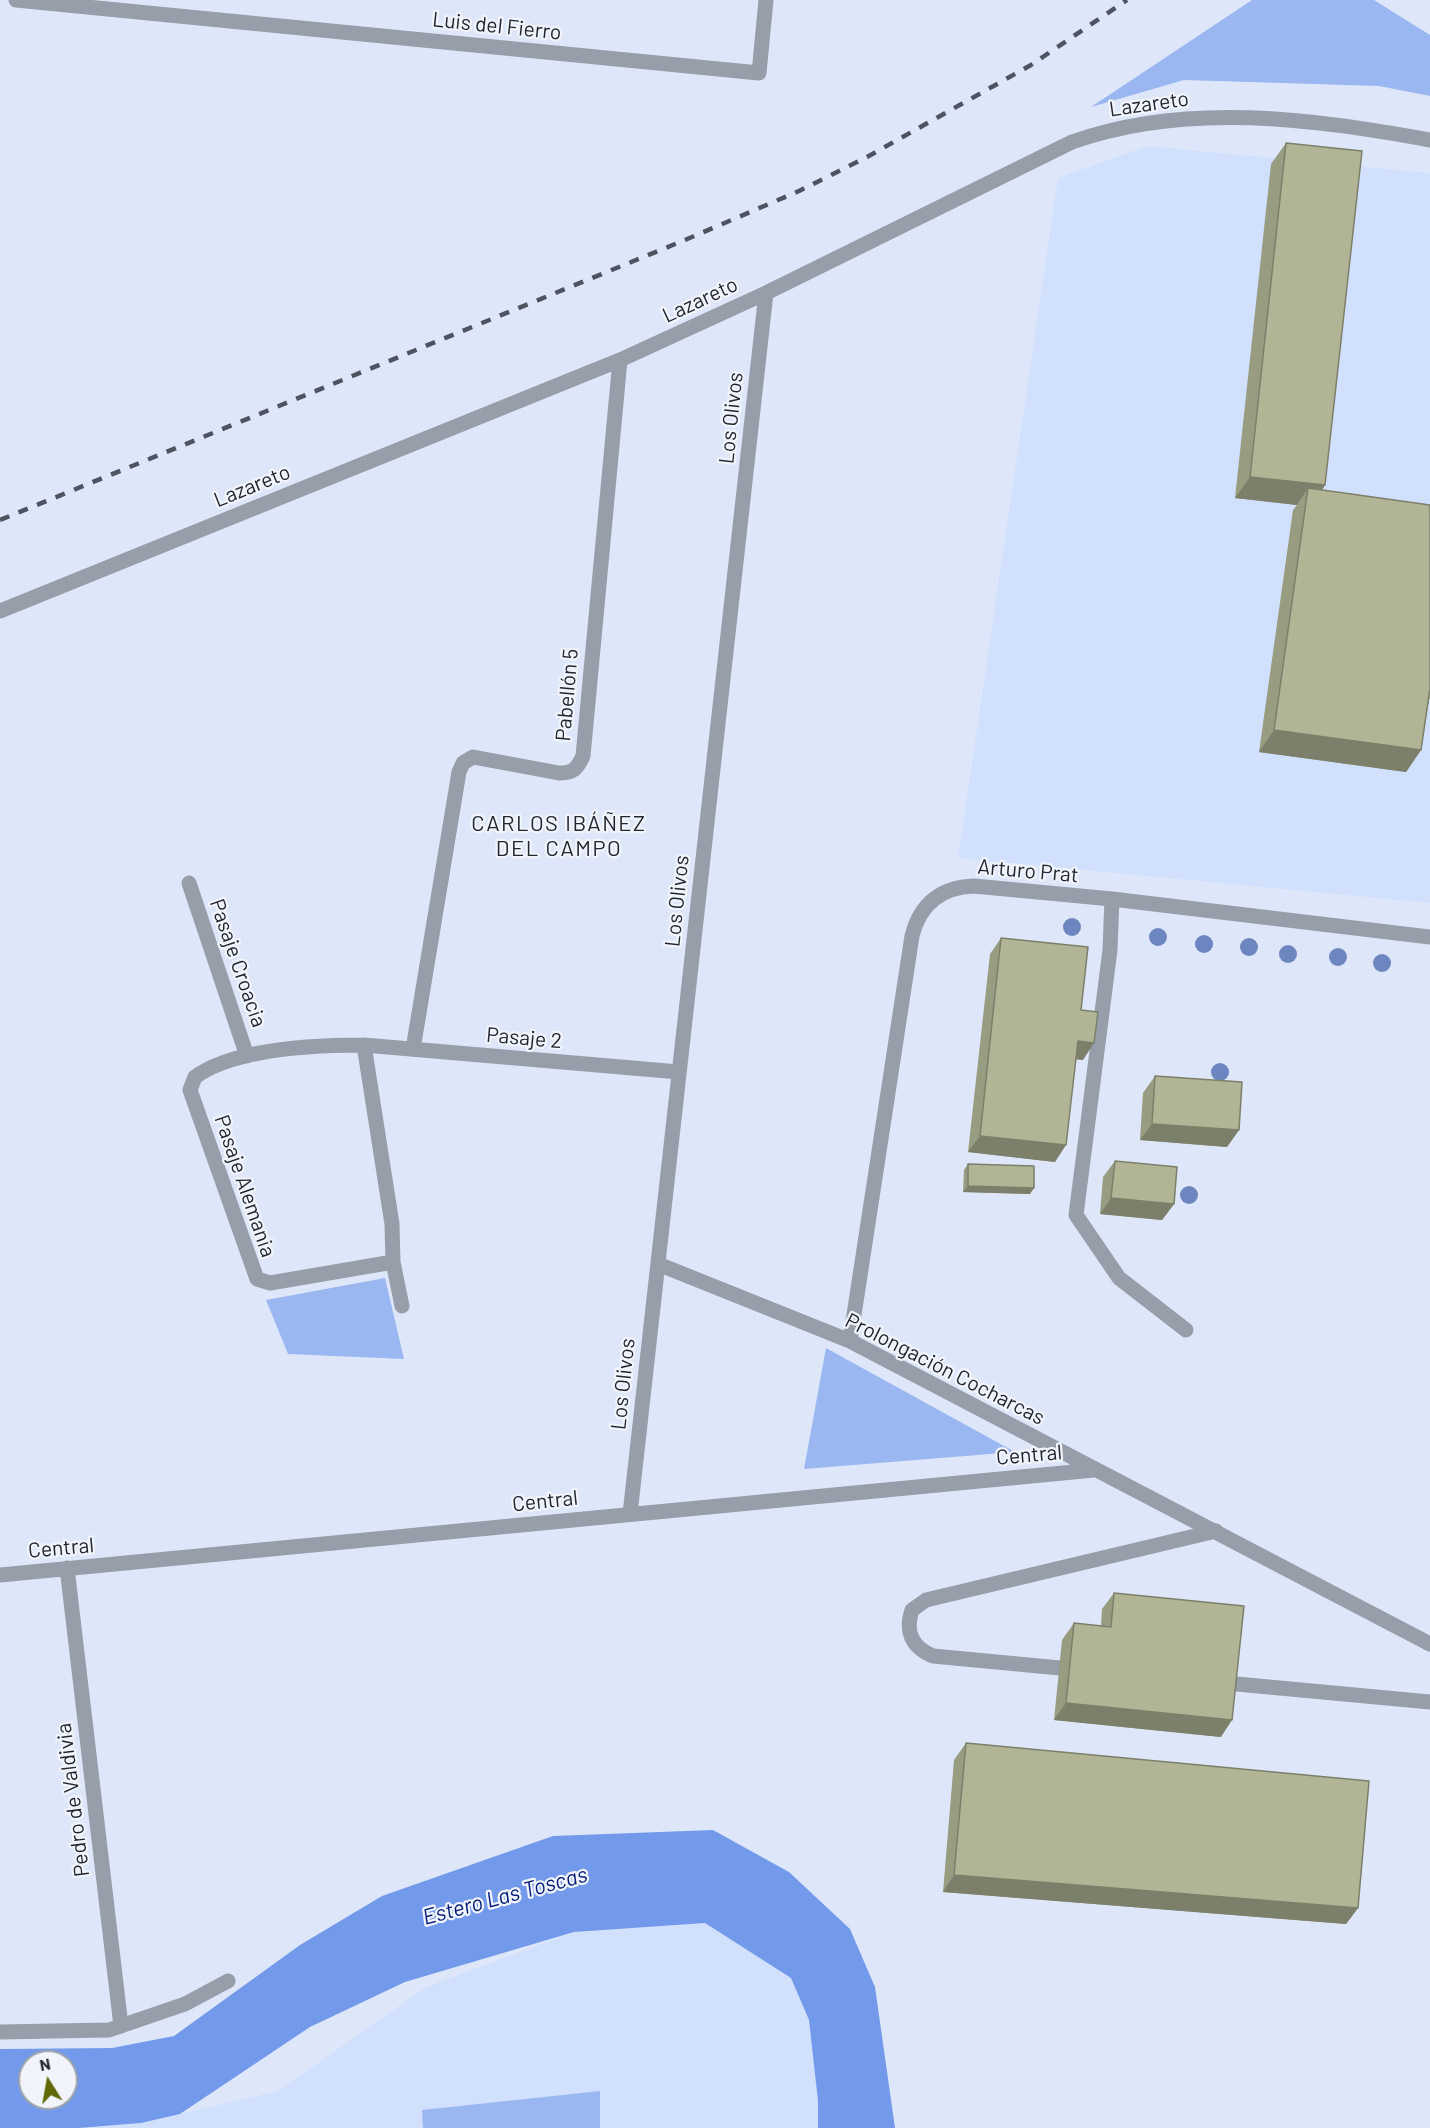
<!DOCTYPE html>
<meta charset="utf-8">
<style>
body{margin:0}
#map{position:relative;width:1430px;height:2128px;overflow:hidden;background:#dee7f9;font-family:Barlow,sans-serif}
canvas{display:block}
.north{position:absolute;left:18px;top:2050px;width:60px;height:60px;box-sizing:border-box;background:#f1f4fa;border:2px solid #9ea2aa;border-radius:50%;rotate:349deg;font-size:16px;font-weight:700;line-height:24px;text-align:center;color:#212631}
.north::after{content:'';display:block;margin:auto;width:21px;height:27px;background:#616808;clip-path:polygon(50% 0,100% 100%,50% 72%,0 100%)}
</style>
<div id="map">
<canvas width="1430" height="2128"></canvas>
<div class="north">N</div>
</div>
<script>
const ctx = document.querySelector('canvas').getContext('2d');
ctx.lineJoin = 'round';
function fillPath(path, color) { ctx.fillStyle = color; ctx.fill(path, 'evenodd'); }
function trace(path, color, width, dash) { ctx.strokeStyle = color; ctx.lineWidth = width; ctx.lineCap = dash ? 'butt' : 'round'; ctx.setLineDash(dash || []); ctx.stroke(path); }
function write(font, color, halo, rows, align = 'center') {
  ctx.font = font + ' Barlow,sans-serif'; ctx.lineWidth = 4.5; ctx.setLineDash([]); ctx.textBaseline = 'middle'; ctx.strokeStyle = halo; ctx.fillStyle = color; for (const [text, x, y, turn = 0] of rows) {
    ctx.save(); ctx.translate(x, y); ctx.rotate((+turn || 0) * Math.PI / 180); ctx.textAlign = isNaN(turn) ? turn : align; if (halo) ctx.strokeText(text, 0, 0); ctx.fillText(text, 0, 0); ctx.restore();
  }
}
const built = new Path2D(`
 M1147 146 1430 173V903L958 858 1058 178Z
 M705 1923 791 1978 828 2064 833 2128H79L141 2123 278 2091 426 1987 574 1932Z`);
const green = new Path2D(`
 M1252 0H1374L1430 35V96L1379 86 1184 80 1091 107Z
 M385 1278 404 1359 288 1354 266 1300Z
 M826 1348 1015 1452 804 1469Z
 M600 2091V2128H423L422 2110Z`);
const water = new Path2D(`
 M713 1830 789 1872 850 1929 875 1987 895 2128H818V2101L809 2020 791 1978 705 1923 574 1932 405 1982 310 2027 180 2114 141 2123 79 2128H0V2049L112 2048 174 2036 300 1945 382 1896 553 1836ZM30 2062H66V2098H30Z`);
const minor = new Path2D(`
 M16 0 759 73 766 0
 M0 611 620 360 766 293 1072 142C1187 101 1313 119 1430 140
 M189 883 247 1056
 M1112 899 1110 950 1076 1215 1119 1278 1186 1330
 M364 1045 392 1224 393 1262 402 1306
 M413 1049 459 772 463 763 473 757 559 773C573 773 577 769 583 756L620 360
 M393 1262 270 1283 257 1279 190 1090 195 1077C235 1048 317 1045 364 1045L679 1072
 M658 1264 850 1341 1430 1644
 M850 1341 912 936C920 904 941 887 974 886L1112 899 1430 937
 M630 1514 766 293
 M67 1568 121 2026
 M0 1575 1094 1470
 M1060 1668 933 1656C911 1647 905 1631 912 1610L926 1600 1216 1531
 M1226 1683 1430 1702
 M0 2032 109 2030 185 2004 228 1981`);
const rail = new Path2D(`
 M0 520 685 240 799 191 867 157 1031 65 1127 0`);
const trees = [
 [1072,927],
 [1158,937],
 [1204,944],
 [1249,947],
 [1288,954],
 [1338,957],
 [1382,963],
 [1220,1072],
 [1189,1195]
];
const wall = new Path2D(`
 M1286 143 1325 485 1322 490 1430 505V699H1429L1421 750 1406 772 1259 752 1293 510 1297 505 1235 498 1271 164Z
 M1001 938 1081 1010 1083 1060 1076 1059 1055 1162 968 1152 990 954Z
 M1155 1076 1239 1130 1227 1147 1140 1140 1143 1093Z
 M1115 1161 1174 1204 1162 1220 1100 1214 1103 1177Z
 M968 1164 1030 1194 963 1192 964 1170Z
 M1114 1593 1221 1737 1054 1720 1062 1640 1074 1623 1101 1626 1102 1609Z
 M966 1743 1358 1908 1346 1924 943 1892 954 1760Z`);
const shadedWall = new Path2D(`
 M1250 477 1325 485 1311 506 1308 488 1297 505 1235 498Z
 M1274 730 1421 750 1406 772 1259 752Z
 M1078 1041 1094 1043 1083 1060 1066 1058Z
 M1152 1124 1239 1130 1227 1147 1140 1140Z
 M980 1136 1066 1145 1055 1162 968 1152Z
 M968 1186 1034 1188 1030 1194 963 1192Z
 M1111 1198 1174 1204 1162 1220 1100 1214Z
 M1066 1703 1232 1720 1221 1737 1054 1720Z
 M954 1875 1358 1908 1346 1924 943 1892Z`);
const building = new Path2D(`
 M1286 143 1362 151 1325 485 1250 477Z
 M1308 488 1430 505V688L1421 750 1274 730Z
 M1001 938 1088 947 1081 1010 1098 1012 1094 1043 1078 1041 1066 1145 980 1136Z
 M1155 1076 1242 1082 1239 1130 1152 1124Z
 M1115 1161 1177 1167 1174 1204 1111 1198Z
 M968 1164 1034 1166V1188L968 1186Z
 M1114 1593 1244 1606 1232 1720 1066 1703 1074 1623 1111 1627Z
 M966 1743 1369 1781 1358 1908 954 1875Z`);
const streetNames = [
 ["Luis del Fierro",497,26,6],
 ["Lazareto",1149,104,-8],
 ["Lazareto",700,300,-25],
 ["Los Olivos",731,418,-84],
 ["Lazareto",252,486,-22],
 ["Pabellón 5",567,695,-85],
 ["Arturo Prat",1028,871,5],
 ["Los Olivos",677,901,-84],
 ["Pasaje Croacia",238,963,71],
 ["Pasaje 2",524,1038,5],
 ["Pasaje Alemania",245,1186,71],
 ["Prolongación Cocharcas",945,1369,27],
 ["Los Olivos",623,1384,-84],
 ["Central",1029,1455,-5],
 ["Central",545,1501,-6],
 ["Central",61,1548,-5],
 ["Pedro de Valdivia",73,1800,-97]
];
const neighbourhoodNames = [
 ["CARLOS IBÁÑEZ",559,824],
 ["DEL CAMPO",559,849]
];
const waterNames = [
 ["Estero Las Toscas",505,1896,-15]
];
fillPath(built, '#d1e0fd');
fillPath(green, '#9bb7f1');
fillPath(water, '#739aea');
trace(minor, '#979eaa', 15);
trace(rail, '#4d5360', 4.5, [10, 10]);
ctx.fillStyle = '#6e86c0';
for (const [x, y] of trees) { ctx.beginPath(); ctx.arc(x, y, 9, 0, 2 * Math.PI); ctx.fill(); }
fillPath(wall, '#989c81');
fillPath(shadedWall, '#7c7f69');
fillPath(building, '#b1b596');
trace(building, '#7c7f69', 1.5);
write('21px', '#212631', '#f1f4fa', streetNames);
ctx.letterSpacing = '1.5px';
write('22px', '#212631', '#f1f4fa', neighbourhoodNames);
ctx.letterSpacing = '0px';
write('italic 22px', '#011c78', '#f1f4fa', waterNames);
</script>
